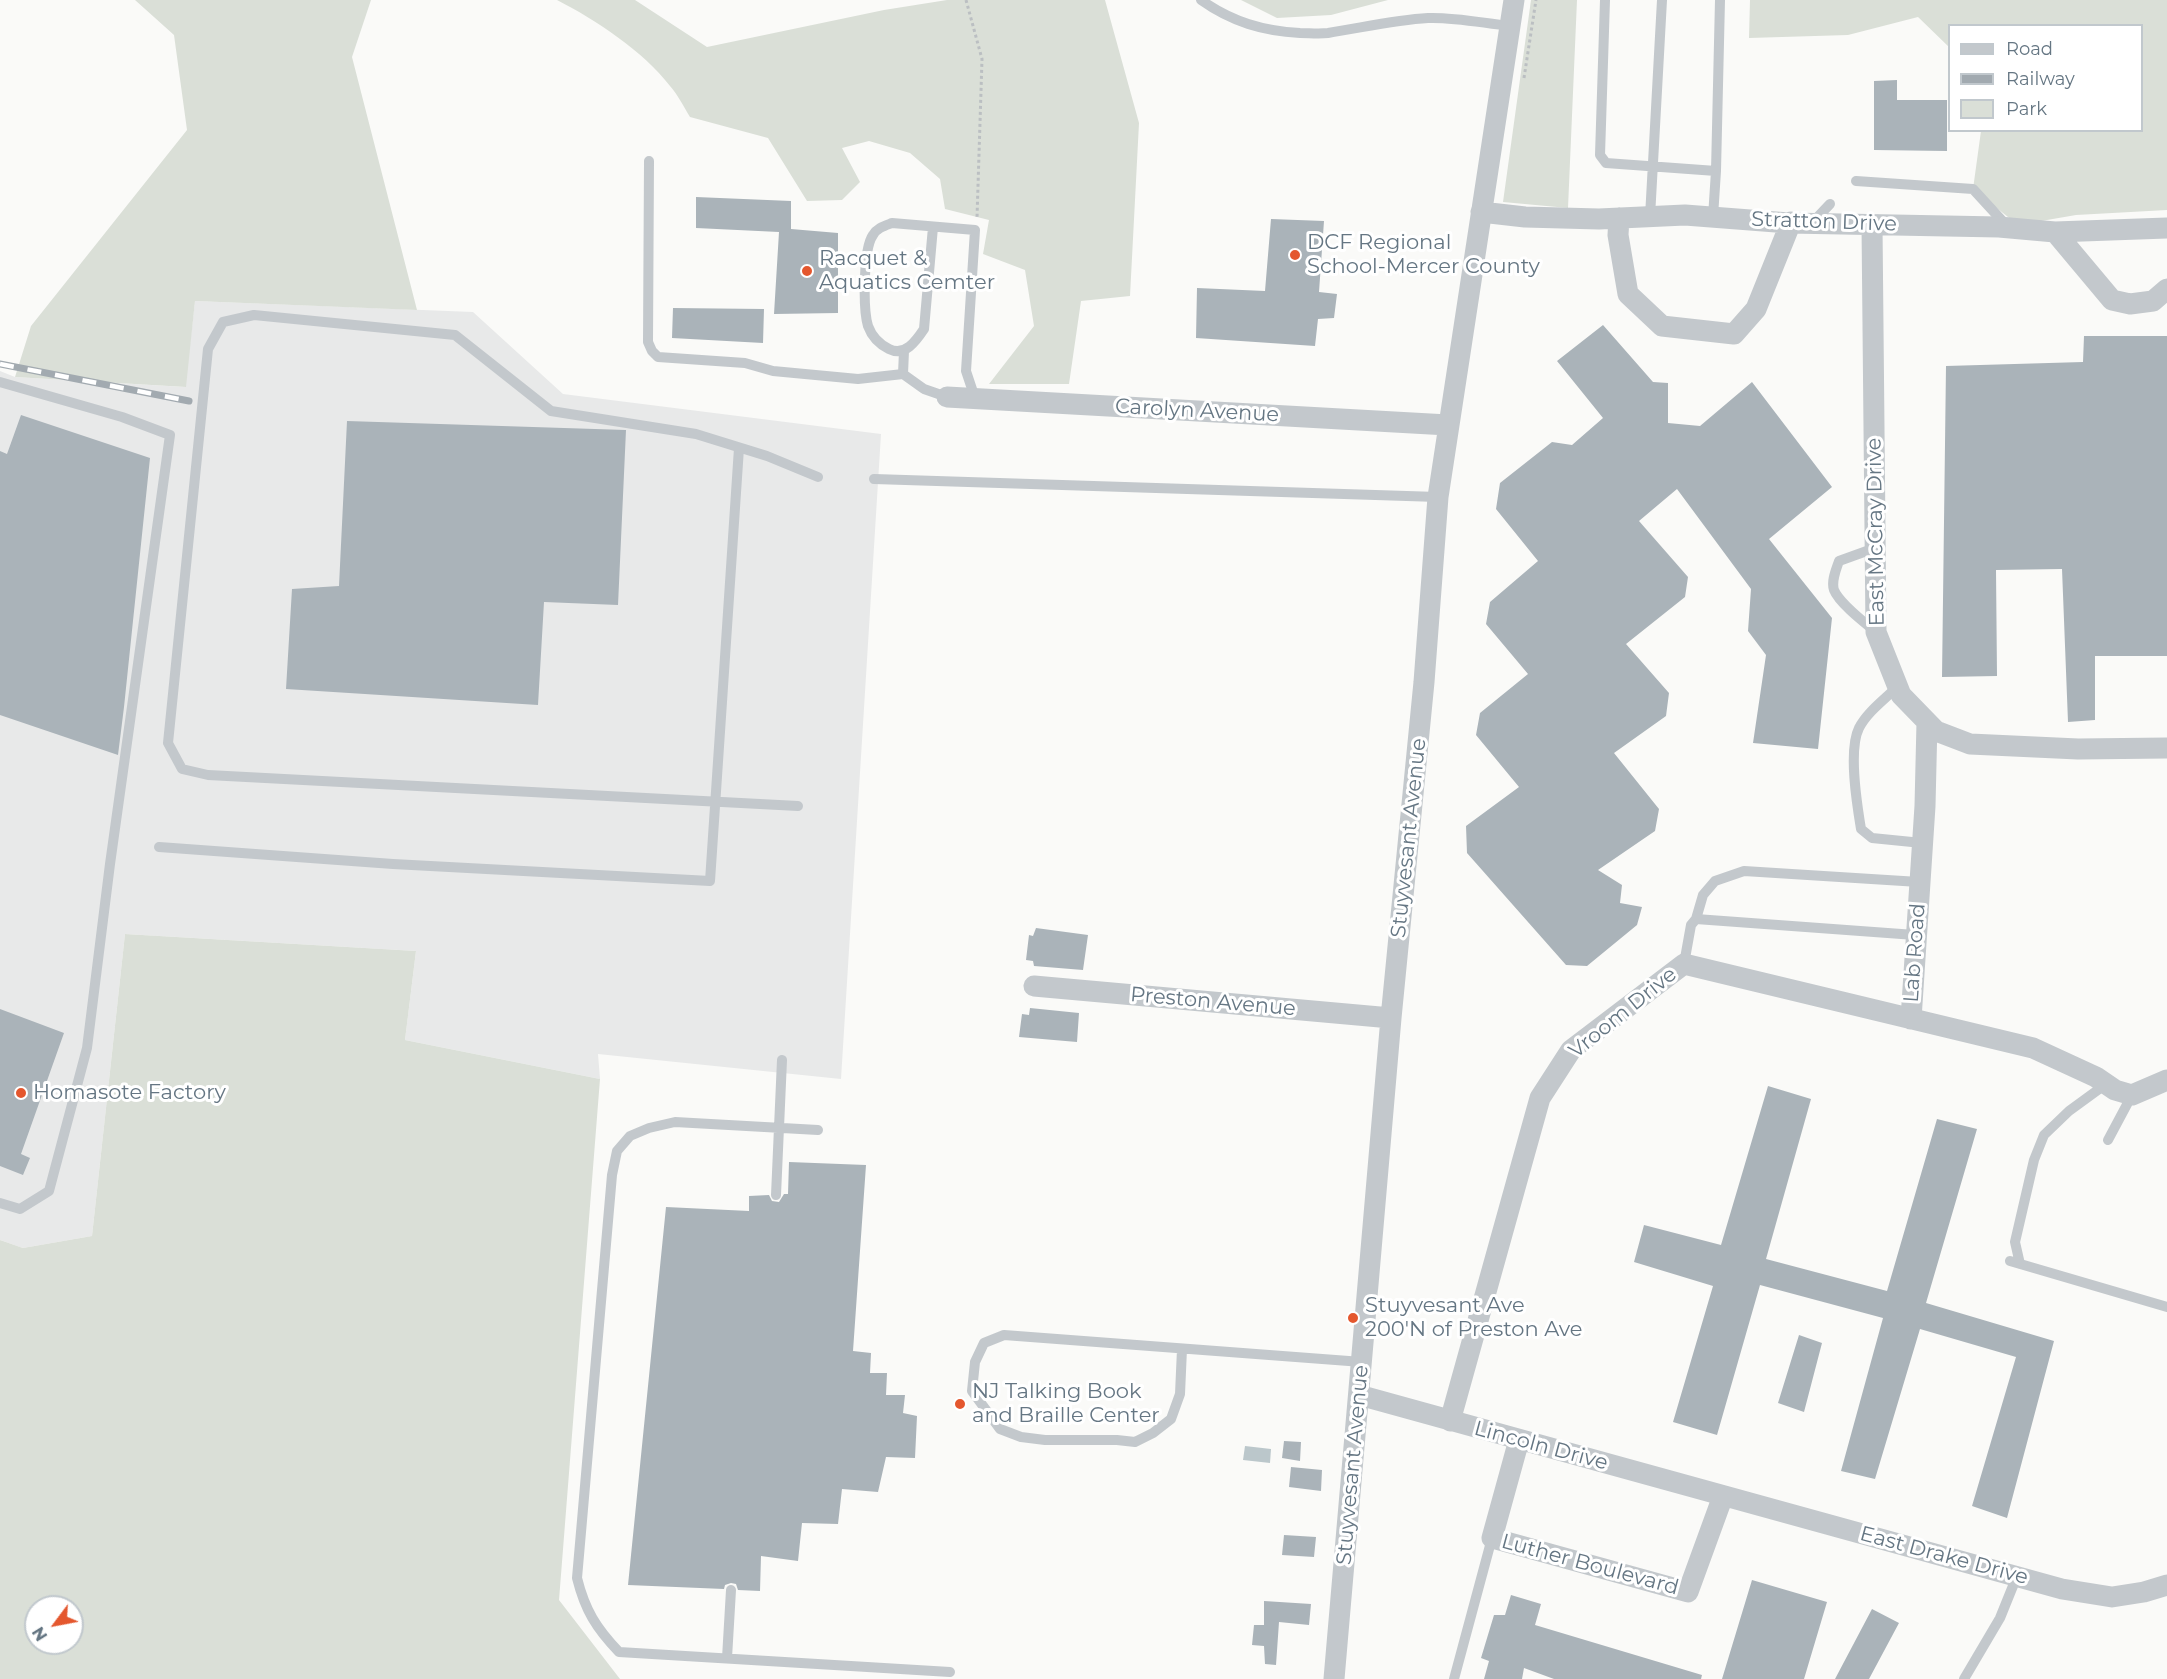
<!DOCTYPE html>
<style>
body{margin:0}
#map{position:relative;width:2167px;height:1679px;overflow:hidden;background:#fafaf8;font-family:Montserrat,sans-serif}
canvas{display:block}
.legend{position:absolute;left:1948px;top:24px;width:195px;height:108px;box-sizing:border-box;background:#fff;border:2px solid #c1c8cd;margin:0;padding:8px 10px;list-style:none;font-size:18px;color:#657683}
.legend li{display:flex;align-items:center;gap:12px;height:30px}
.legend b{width:30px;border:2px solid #c1c8cd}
.north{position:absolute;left:24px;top:1595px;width:60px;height:60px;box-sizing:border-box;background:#fff;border:2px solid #c1c8cd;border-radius:50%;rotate:238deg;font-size:16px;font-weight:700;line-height:24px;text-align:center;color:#657683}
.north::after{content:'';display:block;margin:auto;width:21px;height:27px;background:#e4572e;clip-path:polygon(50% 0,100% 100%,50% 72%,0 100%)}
</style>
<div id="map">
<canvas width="2167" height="1679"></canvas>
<ul class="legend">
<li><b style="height:8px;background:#c3c8cc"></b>Road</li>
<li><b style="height:8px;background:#a2aab0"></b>Railway</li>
<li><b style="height:16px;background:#dadfd7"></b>Park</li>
</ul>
<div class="north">N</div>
</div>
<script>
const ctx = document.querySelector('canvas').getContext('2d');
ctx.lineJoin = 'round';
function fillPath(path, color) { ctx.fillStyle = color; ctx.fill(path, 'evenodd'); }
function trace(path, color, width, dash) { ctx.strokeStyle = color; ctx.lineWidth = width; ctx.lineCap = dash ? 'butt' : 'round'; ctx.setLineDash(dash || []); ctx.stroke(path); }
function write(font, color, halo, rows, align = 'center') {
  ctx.font = font + ' Montserrat,sans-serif'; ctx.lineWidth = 6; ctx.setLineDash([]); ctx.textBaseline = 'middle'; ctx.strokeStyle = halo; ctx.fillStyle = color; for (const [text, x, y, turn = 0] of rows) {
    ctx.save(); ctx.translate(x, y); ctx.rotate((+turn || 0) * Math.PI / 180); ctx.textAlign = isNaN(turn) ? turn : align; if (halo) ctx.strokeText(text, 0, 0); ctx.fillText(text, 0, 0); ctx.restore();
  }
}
const built = new Path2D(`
 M195 301 473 312 563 394 881 434 841 1079 598 1054 600 1079 405 1040 416 951 125 934 92 1236 23 1248 0 1240V371L15 377 185 387Z`);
const green = new Path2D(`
 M135 0H371L352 57 417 310 195 301 186 387 15 377 31 326 187 130 174 35Z
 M557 0H635L707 47 884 10 947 0H1105L1139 123 1130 296 1081 301 1069 384H989L1034 326 1025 270 983 254 989 220 945 209 940 179 910 153 869 141 842 148 860 182 842 200 807 201 768 138 690 117C684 107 678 95 670 86 643 51 596 20 557 0Z
 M1241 0H1388L1331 15 1277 18Z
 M1531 0H1577L1568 208 1503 202Z
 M1750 0H2167V210L2076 215 2018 225 1973 189 1981 131 2142 130V26H1950L1949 47 1918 17 1848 35 1749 38Z
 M125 934 416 951 405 1040 600 1079 559 1600 620 1679H0V1240L23 1248 92 1236ZM36 1607H72V1643H36Z`);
const water = new Path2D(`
 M1245 1446 1271 1449 1270 1463 1243 1460Z`);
const building = new Path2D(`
 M1897 80V100H1947V151L1874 150V81Z
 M696 197 791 201V229L838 233V313L774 314 779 232 696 228Z
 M1271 219 1324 221 1319 292 1337 294 1334 318 1318 319 1315 346 1196 338 1197 288 1265 291Z
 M673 308 764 309 763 343 672 338Z
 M1603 325 1653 382 1668 383V423L1700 426 1752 382 1832 487 1769 539 1832 618 1818 749 1753 743 1766 655 1748 631 1751 589 1677 489 1639 521 1688 577 1685 597 1626 644 1669 693 1666 716 1614 753 1659 809 1655 831 1598 870 1622 885 1620 903 1642 907 1637 925 1587 966 1566 965 1467 853 1466 826 1519 787 1476 735 1480 713 1528 674 1486 624 1490 602 1538 561 1496 509 1500 483 1552 442 1572 445 1603 418 1557 361Z
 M2084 336H2167V656H2095V720L2068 722 2062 569 1996 570 1997 676 1942 677 1946 366 2083 362Z
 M21 415 150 458 124 707 118 755 0 715V451L7 454Z
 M347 421 626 430 618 605 544 602 538 705 286 689 292 589 339 586Z
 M1036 928 1088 935 1083 970 1034 966 1033 961 1026 960 1029 935 1033 936Z
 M1030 1008 1079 1013 1077 1042 1019 1037 1022 1014 1029 1015Z
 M0 1009 64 1033 21 1154 30 1158 23 1175 0 1166Z
 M1768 1086 1811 1099 1766 1259 1887 1291 1937 1119 1977 1129 1926 1303 2054 1341 2007 1518 1972 1506 2016 1357 1920 1329 1875 1479 1841 1471 1883 1318 1760 1285 1717 1435 1673 1422 1713 1286 1634 1262 1644 1225 1721 1245Z
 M789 1162 866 1165 853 1351 871 1353 870 1373H887L886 1395H905L903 1413 917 1416 915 1458 886 1457 878 1492 842 1489 838 1524 802 1523 798 1561 761 1556 760 1591 738 1590 736 1584 731 1583 725 1585 724 1589 628 1585 666 1207 749 1211V1196L769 1195 772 1201 779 1202 784 1194H788Z
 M1799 1335 1822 1343 1804 1412 1778 1403Z
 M1284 1441 1301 1442 1300 1461 1282 1458Z
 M1291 1467 1322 1470 1321 1491 1289 1487Z
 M1284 1535 1316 1537 1314 1557 1282 1555Z
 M1752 1580 1827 1602 1804 1679H1722Z
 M1511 1595 1541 1604 1535 1625 1702 1675 1701 1679H1554L1524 1668 1522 1679H1484L1489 1661 1481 1658 1494 1615H1505Z
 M1264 1601 1311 1604 1309 1625 1279 1622 1276 1665 1265 1664 1264 1646 1252 1645 1254 1625H1264Z
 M1872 1609 1899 1623 1869 1679H1835Z`);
const path = new Path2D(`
 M966 0 982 59 977 218
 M1524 78 1536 0`);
const lane = new Path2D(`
 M1201 0C1232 22 1263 31 1300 33 1309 33 1319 34 1328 33 1361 28 1394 20 1428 18 1455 17 1482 23 1510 26
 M1605 0 1600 155 1606 163 1716 171 1720 0
 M649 161 648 342 652 351 658 357 745 363 773 371 858 379 903 374 924 389 947 397
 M1856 181 1973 189 2006 225
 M1650 217 1662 0
 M1713 217 1716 171
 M1812 223 1830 204
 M933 227 924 329C916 341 905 357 889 349 879 344 872 337 868 326 863 309 863 249 873 235 877 228 884 226 892 223L975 230 966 371 975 398
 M903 374 904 351
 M0 382 122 417 170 435 110 864 87 1048 49 1191 20 1209 0 1203
 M874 479 1438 497
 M1875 548 1839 561C1836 570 1831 581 1834 590 1839 603 1865 623 1876 632
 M1897 687C1885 699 1867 712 1859 728 1848 750 1857 805 1861 829L1872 838 1922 843
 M798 806 208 775 182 769 168 743 208 349 223 322 254 315 455 335 551 411 696 434 767 456 818 477
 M159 847 393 864 710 881 739 448
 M1696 919 1703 895 1715 881 1744 871 1919 882
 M1684 964 1691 925 1696 919 1915 935
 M818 1130 675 1122 649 1128 630 1136 617 1151 612 1175 577 1578C585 1610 596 1628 619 1652L950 1672
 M2108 1140 2132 1095
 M776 1195 782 1060
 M2010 1261 2167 1307
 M2020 1264 2015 1242 2034 1160 2044 1135 2069 1111 2106 1084
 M1182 1349 1180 1394 1171 1419 1153 1433 1135 1442 1117 1440H1045L1021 1437 1000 1429 972 1391 975 1362 984 1343 1004 1335 1362 1362
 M727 1658 731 1590
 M1454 1679 1492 1538
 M1964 1679 2000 1618 2017 1576`);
const street = new Path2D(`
 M1481 212 1525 217 1599 219 1685 215 1789 223 1999 227 2055 232 2167 228
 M1619 218 1618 235 1628 294 1662 326 1734 334 1756 309 1791 222
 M1872 225 1876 632 1901 695 1936 731 1970 744 2078 749 2167 748
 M2055 232 2112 300 2130 304 2153 301 2167 289
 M947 397 1448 425
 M1034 986 1391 1018
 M1911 1019 1925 806 1927 722
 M1359 1395 2062 1589 2112 1597 2144 1592 2167 1585
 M1450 1421 1540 1098 1571 1050 1684 964 2033 1048 2096 1077 2115 1090 2132 1095 2167 1080
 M1519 1440 1492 1538 1688 1592 1723 1496
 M1334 1679 1391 1018 1424 682 1438 497 1514 0`);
const rail = new Path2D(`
 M0 364 189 401`);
const markers = [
 [1295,255,6,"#e4572e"],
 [807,271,6,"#e4572e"],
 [21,1093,6,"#e4572e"],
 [1353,1318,6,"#e4572e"],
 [960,1404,6,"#e4572e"]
];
const streetNames = [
 ["Stratton Drive",1824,222,2],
 ["Carolyn Avenue",1197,411,3],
 ["East McCray Drive",1876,532,-91],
 ["Stuyvesant Avenue",1409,838,-84],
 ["Lab Road",1915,953,-86],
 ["Preston Avenue",1213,1002,5],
 ["Vroom Drive",1623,1013,-39],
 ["Lincoln Drive",1541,1446,15],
 ["Stuyvesant Avenue",1353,1465,-85],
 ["East Drake Drive",1944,1556,15],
 ["Luther Boulevard",1590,1565,15]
];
const poiNames = [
 ["DCF Regional",1307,243],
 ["School-Mercer County",1307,267],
 ["Racquet &",819,259],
 ["Aquatics Cemter",819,283],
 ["Homasote Factory",33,1093],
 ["Stuyvesant Ave",1365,1306],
 ["200'N of Preston Ave",1365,1330],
 ["NJ Talking Book",972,1392],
 ["and Braille Center",972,1416]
];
fillPath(built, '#e8e9e9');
fillPath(green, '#dadfd7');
fillPath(water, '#bbc7cb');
fillPath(building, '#aab3b9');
trace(path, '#bbbfc2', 3, [3, 3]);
trace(lane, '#c3c8cc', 10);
trace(street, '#c3c8cc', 21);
trace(rail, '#a2aab0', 7);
trace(rail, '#fff', 4.5, [14]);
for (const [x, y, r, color] of markers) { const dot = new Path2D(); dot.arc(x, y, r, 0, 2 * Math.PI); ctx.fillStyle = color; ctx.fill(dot); trace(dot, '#fff', 2); }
write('21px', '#657683', '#fff', streetNames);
write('21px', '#657683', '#fff', poiNames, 'left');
</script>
